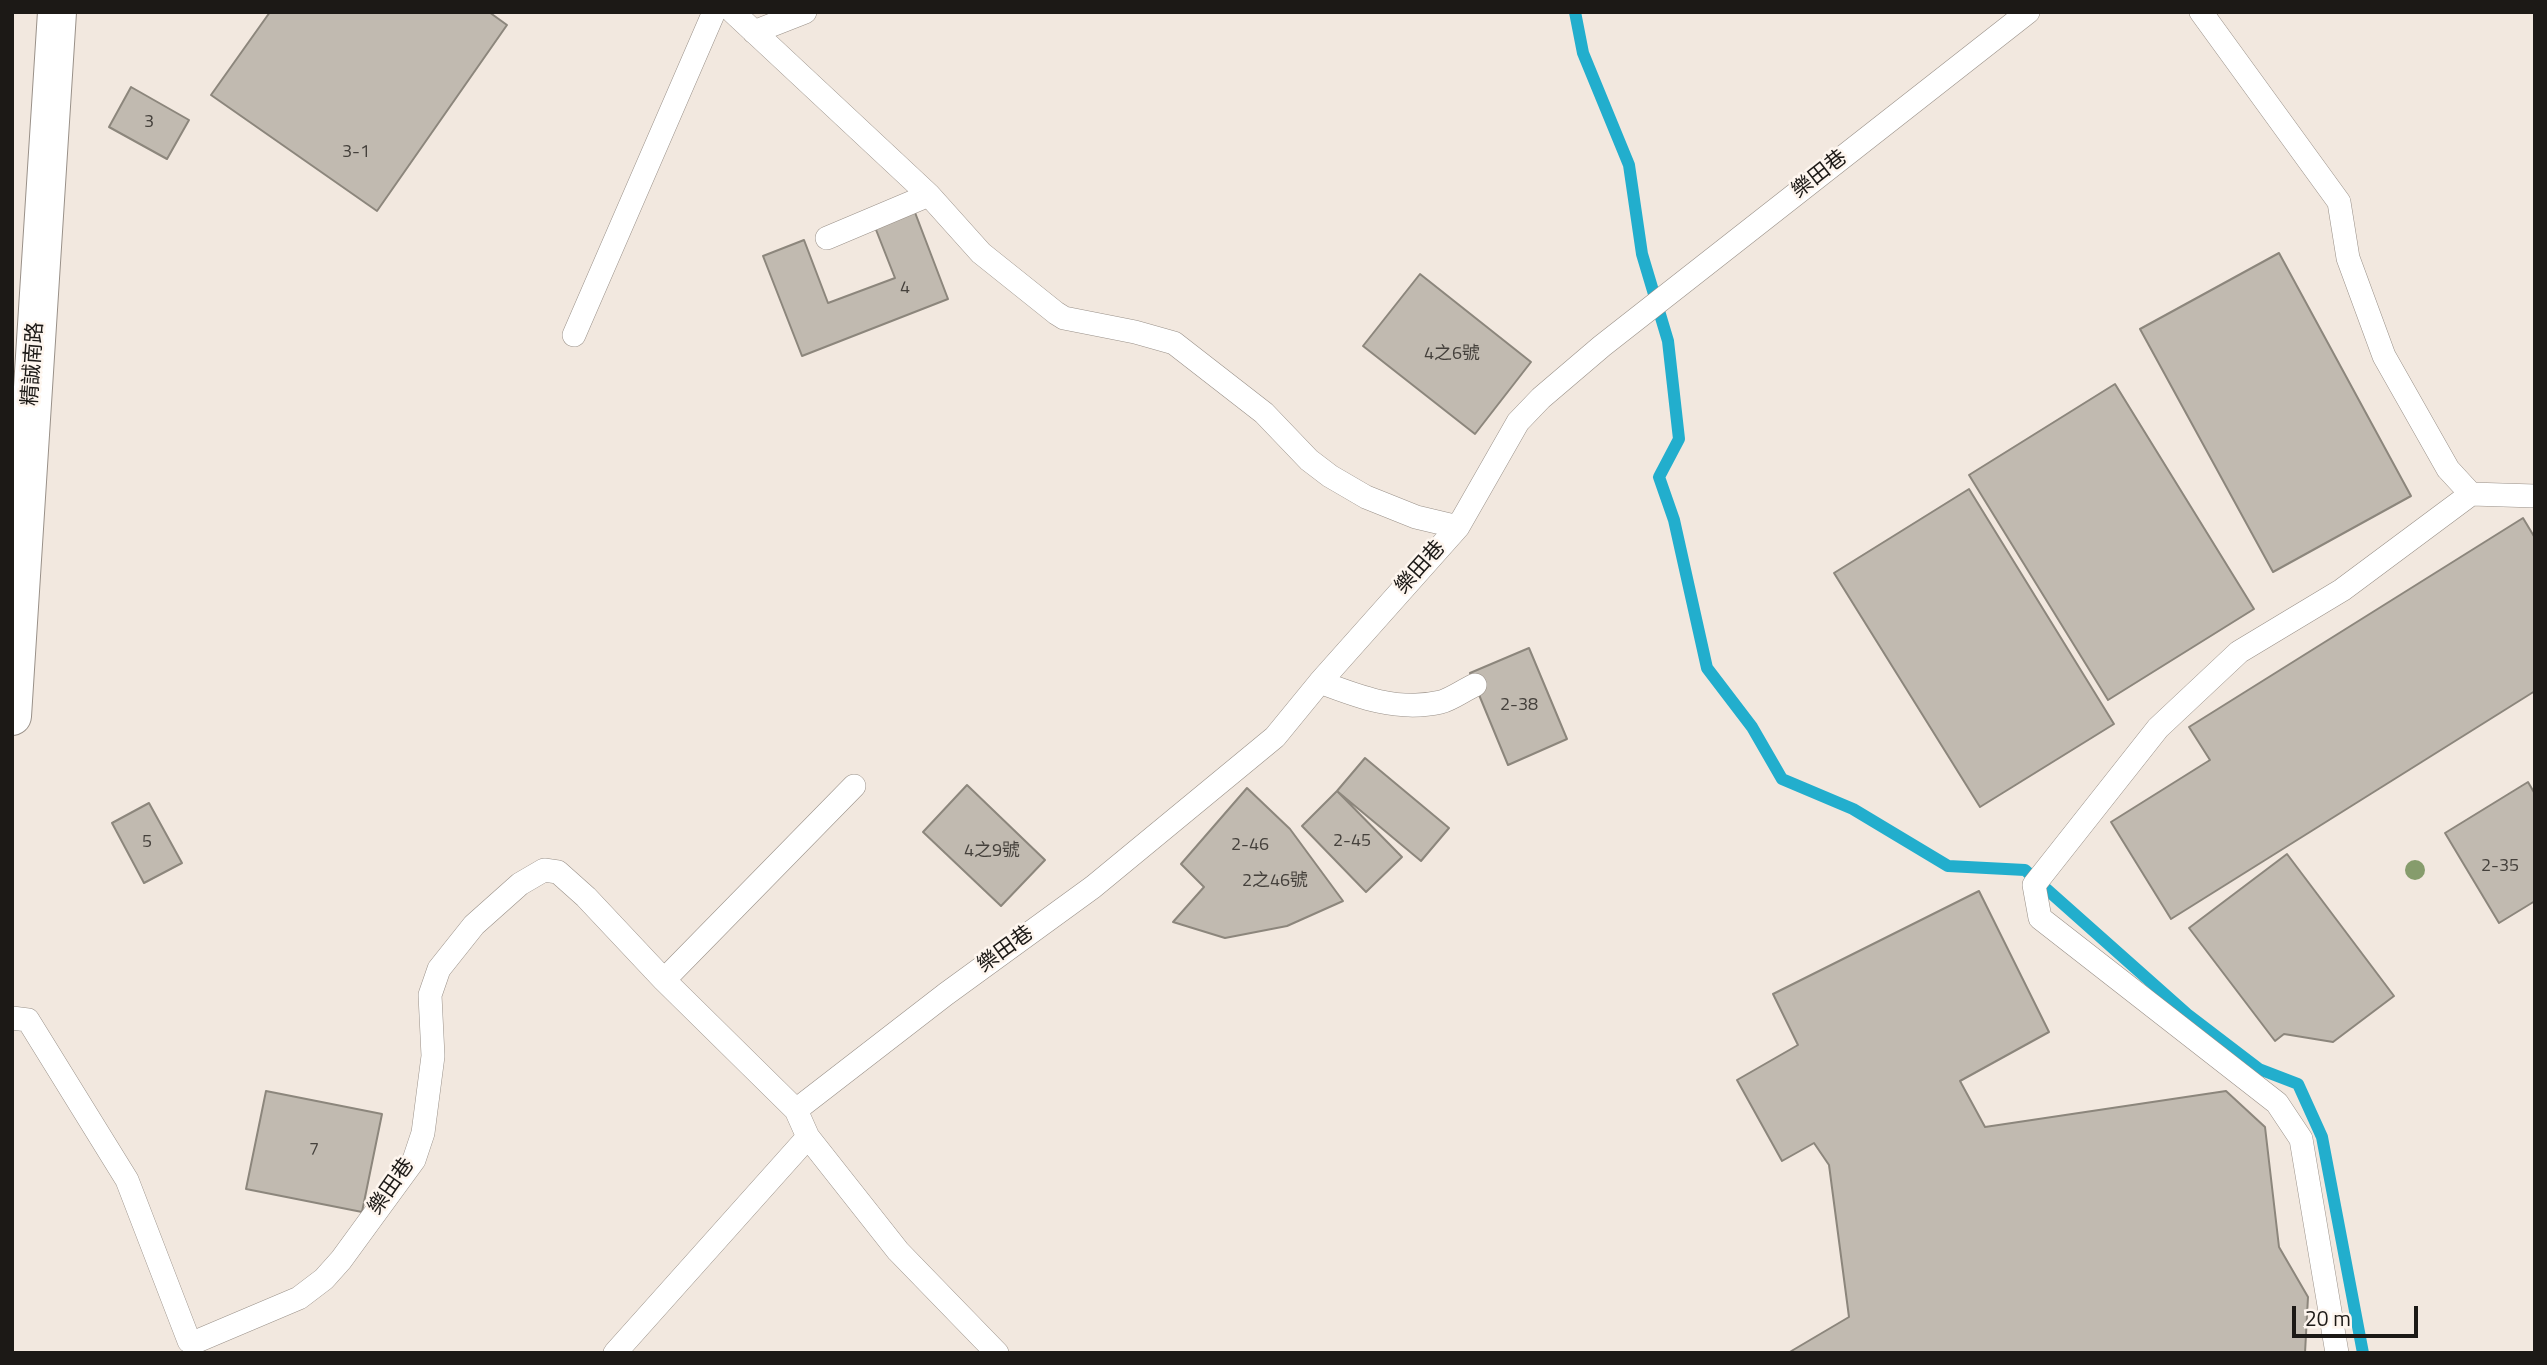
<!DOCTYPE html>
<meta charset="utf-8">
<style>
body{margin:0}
#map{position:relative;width:2547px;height:1365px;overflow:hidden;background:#f2e8df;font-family:"Titillium Web",sans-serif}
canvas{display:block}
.frame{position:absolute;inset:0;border:14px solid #1c1916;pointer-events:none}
.scale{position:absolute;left:2292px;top:1306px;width:126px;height:32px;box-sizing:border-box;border:4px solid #1c1916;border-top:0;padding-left:9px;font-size:21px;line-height:24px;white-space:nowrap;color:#1c1916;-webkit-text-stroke:5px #fef6ef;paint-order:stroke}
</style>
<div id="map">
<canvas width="2547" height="1365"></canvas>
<div class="frame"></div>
<div class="scale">20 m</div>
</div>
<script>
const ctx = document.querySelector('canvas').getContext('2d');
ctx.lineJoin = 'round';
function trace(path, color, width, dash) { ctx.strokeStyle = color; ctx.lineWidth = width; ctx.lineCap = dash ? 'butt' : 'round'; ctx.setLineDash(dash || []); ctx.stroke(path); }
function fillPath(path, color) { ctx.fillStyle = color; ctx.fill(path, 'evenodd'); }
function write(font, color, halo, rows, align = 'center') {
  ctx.font = font + ' "Titillium Web","Noto Sans TC",sans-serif'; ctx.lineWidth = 5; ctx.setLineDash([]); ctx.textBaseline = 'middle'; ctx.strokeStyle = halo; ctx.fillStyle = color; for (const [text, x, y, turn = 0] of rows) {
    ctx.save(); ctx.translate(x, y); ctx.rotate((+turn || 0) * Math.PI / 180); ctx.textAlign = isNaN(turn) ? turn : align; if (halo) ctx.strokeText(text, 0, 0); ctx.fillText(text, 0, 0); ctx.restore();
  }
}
const stream = new Path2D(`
 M1575 12 1583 53 1629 165 1642 254 1668 341 1679 439 1659 477 1674 520 1707 668 1752 727 1782 779 1853 809 1948 866 2025 870 2187 1014 2259 1069 2298 1084 2322 1137 2363 1353`);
const building = new Path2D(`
 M270 12H489L507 25 377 211 211 95Z
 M131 87 189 120 167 159 109 127Z
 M911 202 948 299 802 356 763 256 804 240 828 303 895 278 871 217Z
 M2279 253 2411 496 2273 572 2140 329Z
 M1420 274 1531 362 1475 434 1363 346Z
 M2115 384 2254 609 2108 700 1969 475Z
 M1969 489 2114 724 1980 807 1834 573Z
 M2523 518 2535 538V691L2171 919 2111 822 2210 760 2189 727Z
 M1529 648 1567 739 1508 765 1470 673Z
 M1365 758 1449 828 1421 861 1337 791Z
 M2528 782 2535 794V901L2499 923 2445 833Z
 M967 785 1045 860 1001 906 923 832Z
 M1247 788 1290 829 1343 901 1287 926 1225 938 1173 922 1204 887 1181 864Z
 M1337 791 1402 857 1366 892 1302 826Z
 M149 803 182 863 144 883 112 823Z
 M2287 854 2394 996 2333 1042 2284 1034 2275 1041 2189 928Z
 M1979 891 2049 1032 1960 1081 1985 1127 2226 1091 2265 1127 2279 1247 2308 1297 2305 1353H1788L1849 1317 1829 1165 1814 1143 1782 1161 1737 1080 1798 1045 1773 994Z
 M266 1091 382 1114 362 1212 246 1189Z`);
const service = new Path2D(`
 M733 12 929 195 981 253 1056 313 1064 318 1135 332 1174 343 1264 413 1309 460 1330 476 1366 497 1416 517 1458 527
 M2201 12 2339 202 2348 258 2384 356 2448 469 2471 494 2535 496
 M754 32 805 12
 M827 238 929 195
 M574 335 714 12
 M1320 682C1359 697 1398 712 1441 702 1452 699 1464 690 1475 685
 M664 980 854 786
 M12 1018 28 1020 127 1180 189 1341 195 1342 299 1298 324 1279 341 1260 414 1160 423 1133 433 1056 430 995 439 969 474 925 520 884 544 870 558 872 586 897 664 980 796 1110 808 1137 898 1251 997 1353
 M796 1110 946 994 1093 887 1275 737 1320 682 1458 527 1518 422 1541 398 1602 346 2028 12
 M615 1353 808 1137
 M2337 1353 2301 1139 2277 1103 2040 918 2034 885 2158 728 2239 652 2342 590 2471 494`);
const minor = new Path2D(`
 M12 716 57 12`);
const trees = [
 [2415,870]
];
const numberNames = [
 ["3",149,123],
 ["3-1",356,153],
 ["4",905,289],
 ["4之6號",1452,355],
 ["2-38",1519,706],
 ["2-45",1352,842],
 ["5",147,843],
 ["2-46",1250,846],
 ["4之9號",992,852],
 ["2-35",2500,867],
 ["2之46號",1275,882],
 ["7",314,1151]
];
const streetNames = [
 ["樂田巷",1820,175,-38],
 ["精誠南路",34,364,-86],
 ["樂田巷",1421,568,-48],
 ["樂田巷",1006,950,-36],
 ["樂田巷",392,1187,-55]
];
trace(stream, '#22aecd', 12);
fillPath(building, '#c1bab0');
trace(building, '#8c867c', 2);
trace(service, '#999088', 24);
trace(minor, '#999088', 40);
trace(service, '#fff', 23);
trace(minor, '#fff', 38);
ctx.fillStyle = '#869c6c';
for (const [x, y] of trees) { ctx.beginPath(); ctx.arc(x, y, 10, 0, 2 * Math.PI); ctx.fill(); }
write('18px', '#45413c', null, numberNames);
write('21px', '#1c1916', '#fef6ef', streetNames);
</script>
